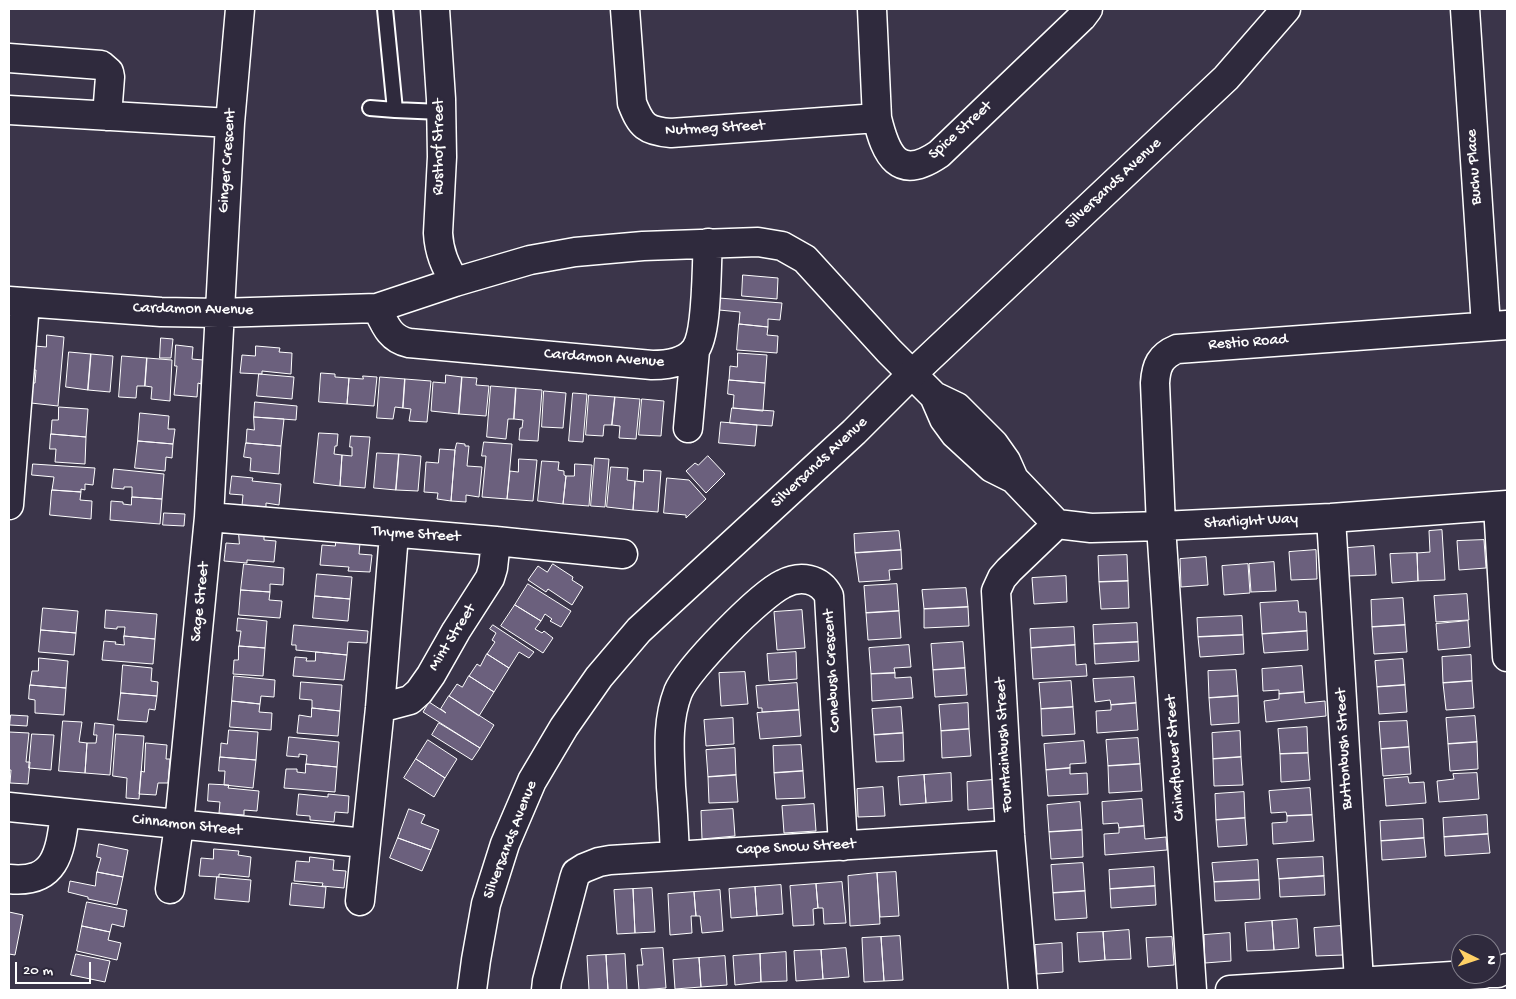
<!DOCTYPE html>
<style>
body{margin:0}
#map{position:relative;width:1516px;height:999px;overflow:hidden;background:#3b354a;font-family:"Gochi Hand",sans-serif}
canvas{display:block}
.frame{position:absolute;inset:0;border:10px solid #fff;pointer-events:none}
.north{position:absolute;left:1451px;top:934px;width:50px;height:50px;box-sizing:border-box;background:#2f2a3d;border:1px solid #827f8b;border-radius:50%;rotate:94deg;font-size:14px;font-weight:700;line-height:20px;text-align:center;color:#fff}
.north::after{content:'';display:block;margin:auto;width:18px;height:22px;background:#ffd166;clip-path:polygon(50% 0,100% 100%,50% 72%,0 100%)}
.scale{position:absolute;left:15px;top:962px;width:76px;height:22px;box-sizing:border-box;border:2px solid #fff;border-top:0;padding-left:6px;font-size:15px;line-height:18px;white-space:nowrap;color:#fff;-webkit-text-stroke:4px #2f2a3d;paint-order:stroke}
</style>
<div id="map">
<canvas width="1516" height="999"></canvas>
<div class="frame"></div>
<div class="north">N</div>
<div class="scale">20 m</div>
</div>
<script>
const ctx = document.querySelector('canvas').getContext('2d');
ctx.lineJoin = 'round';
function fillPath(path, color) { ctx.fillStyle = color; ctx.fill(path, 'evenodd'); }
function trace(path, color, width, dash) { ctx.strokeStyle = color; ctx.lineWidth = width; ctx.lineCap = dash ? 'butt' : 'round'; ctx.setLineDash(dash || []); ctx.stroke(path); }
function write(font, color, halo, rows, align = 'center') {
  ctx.font = font + ' "Gochi Hand",sans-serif'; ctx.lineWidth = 4.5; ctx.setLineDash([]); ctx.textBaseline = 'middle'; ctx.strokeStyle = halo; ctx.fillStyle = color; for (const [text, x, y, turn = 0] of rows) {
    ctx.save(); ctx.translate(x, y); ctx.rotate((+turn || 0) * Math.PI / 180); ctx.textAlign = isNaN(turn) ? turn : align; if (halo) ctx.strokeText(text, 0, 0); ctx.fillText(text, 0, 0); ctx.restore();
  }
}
const building = new Path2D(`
 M743 275 778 278 777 299 742 296Z
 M719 298 782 303 780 320 768 319V327L739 324 740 312 719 310Z
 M739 324 768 327 767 335 778 336 777 353 737 350Z
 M47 335 64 337 58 406 31 403 33 383H35L36 370H33L35 346 46 347Z
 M161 338 173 339 171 358H160Z
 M176 345 193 347 192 359 203 360 201 384 198 383 197 397 174 395 177 366H175Z
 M256 346 280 348 279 352 292 353 291 374 262 371V374L240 373 242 355 255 356Z
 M69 352 91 354 88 390 66 387Z
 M738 353 767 355 765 383 729 380 730 366 737 367Z
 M91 354 113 356 110 392 88 390Z
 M122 356 147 358 145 386H137L136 398 119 397Z
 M147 358 172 360 170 401 151 399 152 387 145 386Z
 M321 373 335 374V377L349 378 347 404 319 402Z
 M259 374 294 377 292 399 257 396Z
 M446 375 462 377 459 414 431 411 433 382 445 383Z
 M363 376 377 377 374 406 347 404 349 378 363 379Z
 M380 377 405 379 403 408 395 407 393 419 377 418Z
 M462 377 477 378 476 385 489 386 486 416 459 414Z
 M405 379 431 381 427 422 409 421 411 409 403 408Z
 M729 380 765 383 763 411 733 408 734 395 728 394Z
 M491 386 516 388 514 419H508L506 439 487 437Z
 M516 388 542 390 538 441 519 440 520 428H522L523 420 514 419Z
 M544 391 566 393 563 428 542 427Z
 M573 393 587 394 583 442 569 441Z
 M589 395 615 397 612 425H604L603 436 586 435Z
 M615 397 640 399 636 439 619 438 620 426 612 425Z
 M642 399 664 401 661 436 639 435Z
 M255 402 297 406 296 420 254 417Z
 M59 407 88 409 86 437 51 434 52 420H58Z
 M732 408 774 411 772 426 730 423Z
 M140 413 169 416 168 429H175L173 444 138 441Z
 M254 417 284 419 281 446 246 443 247 429 254 430Z
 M721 422 757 425 755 446 719 443Z
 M319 433 338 434 337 446H335L334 454 342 455 340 486 314 483Z
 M51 434 86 437 85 464 55 462 56 449H50Z
 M351 436 370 437 365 488 340 486 342 455 352 456V447H350Z
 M138 441 173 444 172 458 166 457 165 471 135 468Z
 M484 442 512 444 507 499 482 497 486 456H482Z
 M246 443 281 446 279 474 250 471 251 458 244 457Z
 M457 443 465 444V446H469L467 466 482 467 479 497 466 495V502L451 501 455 450Z
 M440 449 455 450 451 501 437 499 438 493 424 492 426 462 438 463Z
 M377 453 399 454 396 490 374 488Z
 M399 454 421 456 418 491 396 490Z
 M708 456 725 474 706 493 686 471 695 463 698 465Z
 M595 458 609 459 605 507 591 506Z
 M519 459 537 460 533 501 507 499 510 471 518 472Z
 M542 461 559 462 558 470 564 471V475L566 476 563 504 538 501Z
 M33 464 95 468 93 485 85 484V490L81 489V492L52 490 54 477 32 475Z
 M575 464 592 465 589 506 563 504 566 476H574Z
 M611 467 628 468 627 480 635 481 633 510 607 507Z
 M114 469 164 474 162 499 132 497V487H124V489L112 488Z
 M644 470 661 471 658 512 633 510 635 481 643 482Z
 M232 476 253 478 252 481 281 484 279 505 266 503V507L242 505 243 495 230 494Z
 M667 478 689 480 706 499 686 518V515L664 513Z
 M52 490 81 492 80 500 92 501 91 519 50 515Z
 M132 497 162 499 160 524 110 520 111 501 123 502V504L131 505Z
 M164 513 185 514 184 526 163 525Z
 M1442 530 1445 580 1418 581 1417 553 1430 552 1429 531Z
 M899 531 901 550 855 553 854 534Z
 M239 534 264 536V540L276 541 274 562 247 560V563L224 561 226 543 239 544Z
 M1484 540 1486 568 1459 570 1457 541Z
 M336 541 360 543 359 554 372 555 370 572 348 571 349 567 320 565 322 545 335 546Z
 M1374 546 1376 575 1349 576 1347 548Z
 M901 550 902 569 889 570 890 580 859 582 855 553Z
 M1316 550 1317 579 1291 580 1289 552Z
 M1417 553 1418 581 1392 583 1390 554Z
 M1127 555 1128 581 1099 582 1098 556Z
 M1206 557 1208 585 1181 587 1180 559Z
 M1274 562 1276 591 1251 592 1249 564Z
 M244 564 284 568 283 585 270 584V592L241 590Z
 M553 564 573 577 572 580 583 587 572 605 548 589 546 592 528 580 538 566 547 572Z
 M1248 564 1250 593 1224 595 1222 566Z
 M317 574 352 577 350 599 315 596Z
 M1066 576 1067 602 1034 604 1032 578Z
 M1128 581 1129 608 1101 609 1099 582Z
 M528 584 571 611 561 627 550 621 552 619 545 614 541 621 515 605Z
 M897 584 899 611 866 613 864 586Z
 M966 588 968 607 924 609 922 590Z
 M241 590 270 592 269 600 282 601 280 618 239 615Z
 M1467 594 1469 620 1436 622 1434 596Z
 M315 596 350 599 348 621 313 618Z
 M1403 598 1405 625 1372 627 1371 600Z
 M1298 601 1299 612H1306L1307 631 1262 634 1260 603Z
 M515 605 541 621 535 629 542 633 544 631 553 638 543 653 501 626Z
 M968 607 969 626 924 628V609Z
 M43 608 78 611 76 633 41 630Z
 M106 610 157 614 155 639 124 636 125 627H117V629L105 628Z
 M802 610 805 648 777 650 774 612Z
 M899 611 901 638 868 640 866 613Z
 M1242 616 1243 635 1198 637 1197 618Z
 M238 618 267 621 265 648 239 646 241 631H237Z
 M1468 621 1470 647 1438 650 1436 624Z
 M1137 623 1138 642 1094 644 1093 625Z
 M294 625 368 631 367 643 348 642 347 655 296 650V645H292Z
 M493 625 534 652 529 658 519 652 509 668 487 654 495 642 492 640 496 633 490 629Z
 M1405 625 1407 652 1374 654 1372 627Z
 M1074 627 1075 645 1031 648 1030 629Z
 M41 630 76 633 74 655 39 652Z
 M1307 631 1308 650 1264 653 1262 634Z
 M1243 635 1244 654 1200 657 1198 637Z
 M124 636 155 639 153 664 102 660 104 641 116 642 115 644 124 645Z
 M963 642 965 668 933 670 931 644Z
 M1138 642 1139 661 1095 664 1094 644Z
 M909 645 911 667 894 668 895 673 871 674 869 648Z
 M1075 645 1076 665 1086 664 1087 676 1033 679 1031 648Z
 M239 646 265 648 263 676 233 674 234 660H238Z
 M316 652 347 655 344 680 293 676 295 657 307 658 306 661H315Z
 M796 652 797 679 769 681 767 654Z
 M487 654 509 668 494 692 469 676 477 664 480 666Z
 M1471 655 1472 681 1443 683 1442 657Z
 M39 658 68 661 66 688 30 685 32 671H38Z
 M1403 659 1405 685 1377 687 1375 661Z
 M123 665 152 668 151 681 158 682 157 696 121 693Z
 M1302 666 1304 692 1279 694V690L1263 691 1262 669Z
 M965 668 967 695 935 697 933 670Z
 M1236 670 1238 696 1209 698 1208 671Z
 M745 672 748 704 721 706 719 673Z
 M895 673V678L911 677 913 698 872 701 871 674Z
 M234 676 275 680 274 697 261 696 260 704 232 701Z
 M469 676 494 692 479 716 449 696 457 684 462 687Z
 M1134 677 1136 703 1111 705 1110 700 1095 702 1093 679Z
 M1071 681 1073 707 1041 709 1039 683Z
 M1472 681 1474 708 1446 710 1443 683Z
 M301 682 342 685 340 711 312 708V700L300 699Z
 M797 683 799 710 762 712V708H758L756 686Z
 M30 685 66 688 64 715 35 713V700L29 699Z
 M1405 685 1407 712 1379 714 1377 687Z
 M1304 692 1305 703 1325 701 1326 716 1266 722 1264 701 1279 699V694Z
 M121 693 157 696 155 710 149 709 147 722 118 720Z
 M449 696 494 725 480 748 423 712 429 702 446 713 441 709Z
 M1238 696 1239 723 1211 725 1209 698Z
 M232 701 260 704 259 712 272 713 271 730 230 727Z
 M968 703 969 729 941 731 939 705Z
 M1136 703 1138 730 1097 733 1096 711 1111 710V705Z
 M901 707 903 733 874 735 872 709Z
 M1073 707 1075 734 1042 736 1041 709Z
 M312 708 340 711 338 736 297 733 299 715 311 717Z
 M799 710 801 736 760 739 757 713Z
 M11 715 28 716 27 726 10 725Z
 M1475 716 1477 742 1448 744 1446 718Z
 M733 718 734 744 706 746 704 720Z
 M63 721 82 722 79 742 87 743 85 773 59 771Z
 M1407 721 1409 747 1381 749 1379 722Z
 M95 723 114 725 110 775 85 773 87 743H96L97 735H94Z
 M439 723 480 748 472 760 432 735Z
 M1307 727 1308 753 1280 754 1278 729Z
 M969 729 971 756 942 758 941 731Z
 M229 730 258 732 256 760 220 757 221 743 227 744Z
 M1240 731 1241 757 1213 759 1212 733Z
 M9 732 29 733 26 762H30L28 784 10 783 11 770H9Z
 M903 733 904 761 876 762 874 735Z
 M32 734 54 735 51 770 29 768Z
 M116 734 144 736 139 799 126 798 127 778 113 776Z
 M289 737 339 742 337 767 306 764 307 755 299 754V757L287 756Z
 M1138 738 1140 764 1108 766 1106 740Z
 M428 740 457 759 445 778 416 759Z
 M1084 741 1086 763 1070 764V768L1046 770 1044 744Z
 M1477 742 1478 769 1450 771 1448 744Z
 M146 743 167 745 166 759H170L168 783H158L156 795 139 794 141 771 144 772Z
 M801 745 803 771 774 773 773 746Z
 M1409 747 1411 774 1383 776 1381 749Z
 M735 748 736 775 708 777 706 750Z
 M1308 753 1310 780 1281 782 1280 754Z
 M220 757 256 760 253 788 224 785 225 771H219Z
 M1241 757 1243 785 1214 786 1213 759Z
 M416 759 445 778 434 797 404 778Z
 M306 764 337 767 335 792 284 788 286 769H297V772L305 773Z
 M1140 764 1142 791 1109 793 1108 766Z
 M1070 768V774L1087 773 1088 794 1048 796 1046 770Z
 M803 771 805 798 776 799 774 773Z
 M951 773 952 801 926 803 924 775Z
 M1477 773 1479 799 1439 802 1437 781 1454 779 1453 774Z
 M736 775 738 802 709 803 708 777Z
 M924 775 926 803 900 805 898 777Z
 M1408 777 1409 783 1424 782 1426 803 1386 806 1384 779Z
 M993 780 995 808 968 810 967 782Z
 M209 784 229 785 228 788 259 791 257 811 244 810V815L219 813 220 802 208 801Z
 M883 787 885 816 858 817 857 789Z
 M1310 788 1312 815 1287 816 1286 812 1271 813 1269 791Z
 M1244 792 1245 818 1216 820 1215 794Z
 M299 794 328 797V794L349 796 348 813 335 812 334 822 310 820V816L297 815Z
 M1142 799 1144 826 1119 828 1118 823 1103 824 1102 802Z
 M1080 802 1082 830 1049 832 1047 805Z
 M814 804 816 831 784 833 782 806Z
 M409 809 425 815 421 823 439 830 431 850 398 838Z
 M733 809 735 836 702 839 701 811Z
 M1312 815 1314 841 1273 844 1272 823 1287 822V816Z
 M1487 815 1488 834 1444 837 1443 818Z
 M1245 818 1247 845 1218 847 1216 820Z
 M1423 819 1424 838 1381 841 1380 821Z
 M1144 826 1145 839 1166 837 1167 850 1105 855 1104 834 1119 833V828Z
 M1082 830 1083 857 1051 859 1049 832Z
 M1488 834 1490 853 1445 856 1444 837Z
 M398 838 431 850 422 871 390 858Z
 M1424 838 1426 857 1382 860 1381 841Z
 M99 844 128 850 123 877 97 872 101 858 97 857Z
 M214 849 239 851 238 855 251 857 249 877 219 874V877L199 876 201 858 213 859Z
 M310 857 334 860 333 870 346 871 344 888 322 886 323 883 294 881 296 861 309 862Z
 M1323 857 1324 876 1279 879 1277 859Z
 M1258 860 1259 880 1214 882 1212 863Z
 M1083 863 1085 891 1053 893 1051 865Z
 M1154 867 1155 886 1110 889 1109 870Z
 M97 872 123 877 117 905 88 899V897L68 892 70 881 95 886Z
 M896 872 899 916 880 917 877 873Z
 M877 873 880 924 850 926 848 876Z
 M1324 876 1325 895 1280 897 1279 879Z
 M217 877 251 880 249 902 215 899Z
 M1259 880 1260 899 1215 901 1214 882Z
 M842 882 846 923 824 924 823 908H818L816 884Z
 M292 883 326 887 324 908 290 905Z
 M816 884 818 908 813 909 814 925 793 926 790 886Z
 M781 885 783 914 757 916 755 887Z
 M1155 886 1156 905 1111 908 1110 889Z
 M755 887 757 916 731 918 729 889Z
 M652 888 655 932 635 933 633 889Z
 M633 889 635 933 617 934 614 890Z
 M720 890 723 931 702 933 700 916H696L694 892Z
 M1085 891 1087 918 1055 920 1053 893Z
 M694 892 696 916H691L692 933 670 935 668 894Z
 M87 902 127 910 124 927 112 924 110 932 82 926Z
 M9 912 23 915 15 955 9 954Z
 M1297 919 1299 948 1274 950 1272 921Z
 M1272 921 1274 950 1247 951 1245 923Z
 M82 926 110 932 108 940 121 943 117 960 77 951Z
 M1341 926 1343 955 1316 956 1314 928Z
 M1129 930 1131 959 1105 960 1103 932Z
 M1103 932 1105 960 1079 962 1077 933Z
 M1230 933 1231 961 1205 963 1204 935Z
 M900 936 903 980 884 981 881 937Z
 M881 937 884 981 864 982 862 938Z
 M1172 937 1174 965 1148 967 1146 938Z
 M1062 943 1063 972 1037 974 1035 945Z
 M663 948 666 988 639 990 637 965H643L641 949Z
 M846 948 849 977 823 979 821 950Z
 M821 950 823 979 796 981 794 951Z
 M786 952 787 981 761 982 760 954Z
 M76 954 110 961 105 982 71 975Z
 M625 954 627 990H608L606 955Z
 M760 954 761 982 735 985 733 956Z
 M606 955 608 990H589L587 956Z
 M725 956 727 985 701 987 699 958Z
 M699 958 701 987 675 989 673 960Z`);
const lane = new Path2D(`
 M385 9 395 110 441 112
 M370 108 395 110`);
const street = new Path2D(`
 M435 9 441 99 442 157 438 233C439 252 445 266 455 282
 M625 9 632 103C641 126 646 131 671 133L877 118
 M872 9 877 118C886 155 898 182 939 154L1082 17 1088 9
 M1465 9 1486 326
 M9 58 101 65 109 72 110 77 107 116
 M9 110 230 123
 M9 301 161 312 219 313 377 308 455 282 530 260 575 252 643 246 758 242 782 246 805 259 889 351 934 396 944 419 955 434 992 468 1014 479
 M377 308C385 325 390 339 409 343L652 365C667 365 685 363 695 350 708 333 706 266 708 243
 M934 396 957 407 994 444 1006 461 1014 479 1057 524 1091 528 1161 526 1331 518 1507 505
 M688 428 695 350
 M9 505 25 303
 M1498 506 1507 657
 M209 517 496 541 623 554
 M1331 518 1359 981
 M380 708 410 700 419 692 431 675 456 631 490 578 493 568 496 541
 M9 807 365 843
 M675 855C674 832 673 809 671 787 670 755 666 723 678 692 688 668 760 595 783 584 800 575 820 578 829 596L843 846
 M9 879C57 884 60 851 65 814
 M170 889 179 825 209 517 230 123 240 9
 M360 901 380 708 394 534
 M1491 973H1498L1507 968
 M546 990 547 981 574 879 576 873 584 868 599 862 610 860 1010 835
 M1023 990 1010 835 996 591 1002 578 1009 570 1057 524
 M1192 990 1161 526 1155 383C1156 366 1160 356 1177 349L1507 325
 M1230 990 1484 974`);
const secondary = new Path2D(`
 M472 990 476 960 486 904 505 844 532 781 564 727 599 677 639 630 854 432 912 374 1226 78 1286 9`);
const streetNames = [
 ["Nutmeg Street",715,129,-3],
 ["Spice Street",961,131,-42],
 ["Rusthof Street",440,147,-90],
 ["Ginger Crescent",228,161,-86],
 ["Buchu Place",1475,167,-94],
 ["Silversands Avenue",1114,184,-43],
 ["Cardamon Avenue",193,310,1],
 ["Restio Road",1248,343,-4],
 ["Cardamon Avenue",604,359,4],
 ["Silversands Avenue",820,463,-43],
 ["Starlight Way",1251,522,-3],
 ["Thyme Street",416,535,4],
 ["Sage Street",201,602,-84],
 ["Mint Street",453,638,-58],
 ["Conebush Crescent",833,671,-93],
 ["Fountainbush Street",1005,745,-93],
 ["Buttonbush Street",1345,749,-93],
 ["Chinaflower Street",1176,758,-94],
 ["Cinnamon Street",187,826,6],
 ["Silversands Avenue",511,840,-69],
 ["Cape Snow Street",796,848,-3]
];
fillPath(building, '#6b607d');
trace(building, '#fff', 1);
trace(lane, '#fff', 18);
trace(street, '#fff', 31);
trace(secondary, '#fff', 31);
trace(lane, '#2f2a3d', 14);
trace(street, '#2f2a3d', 28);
trace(secondary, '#2f2a3d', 28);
write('16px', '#fff', '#2f2a3d', streetNames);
</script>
